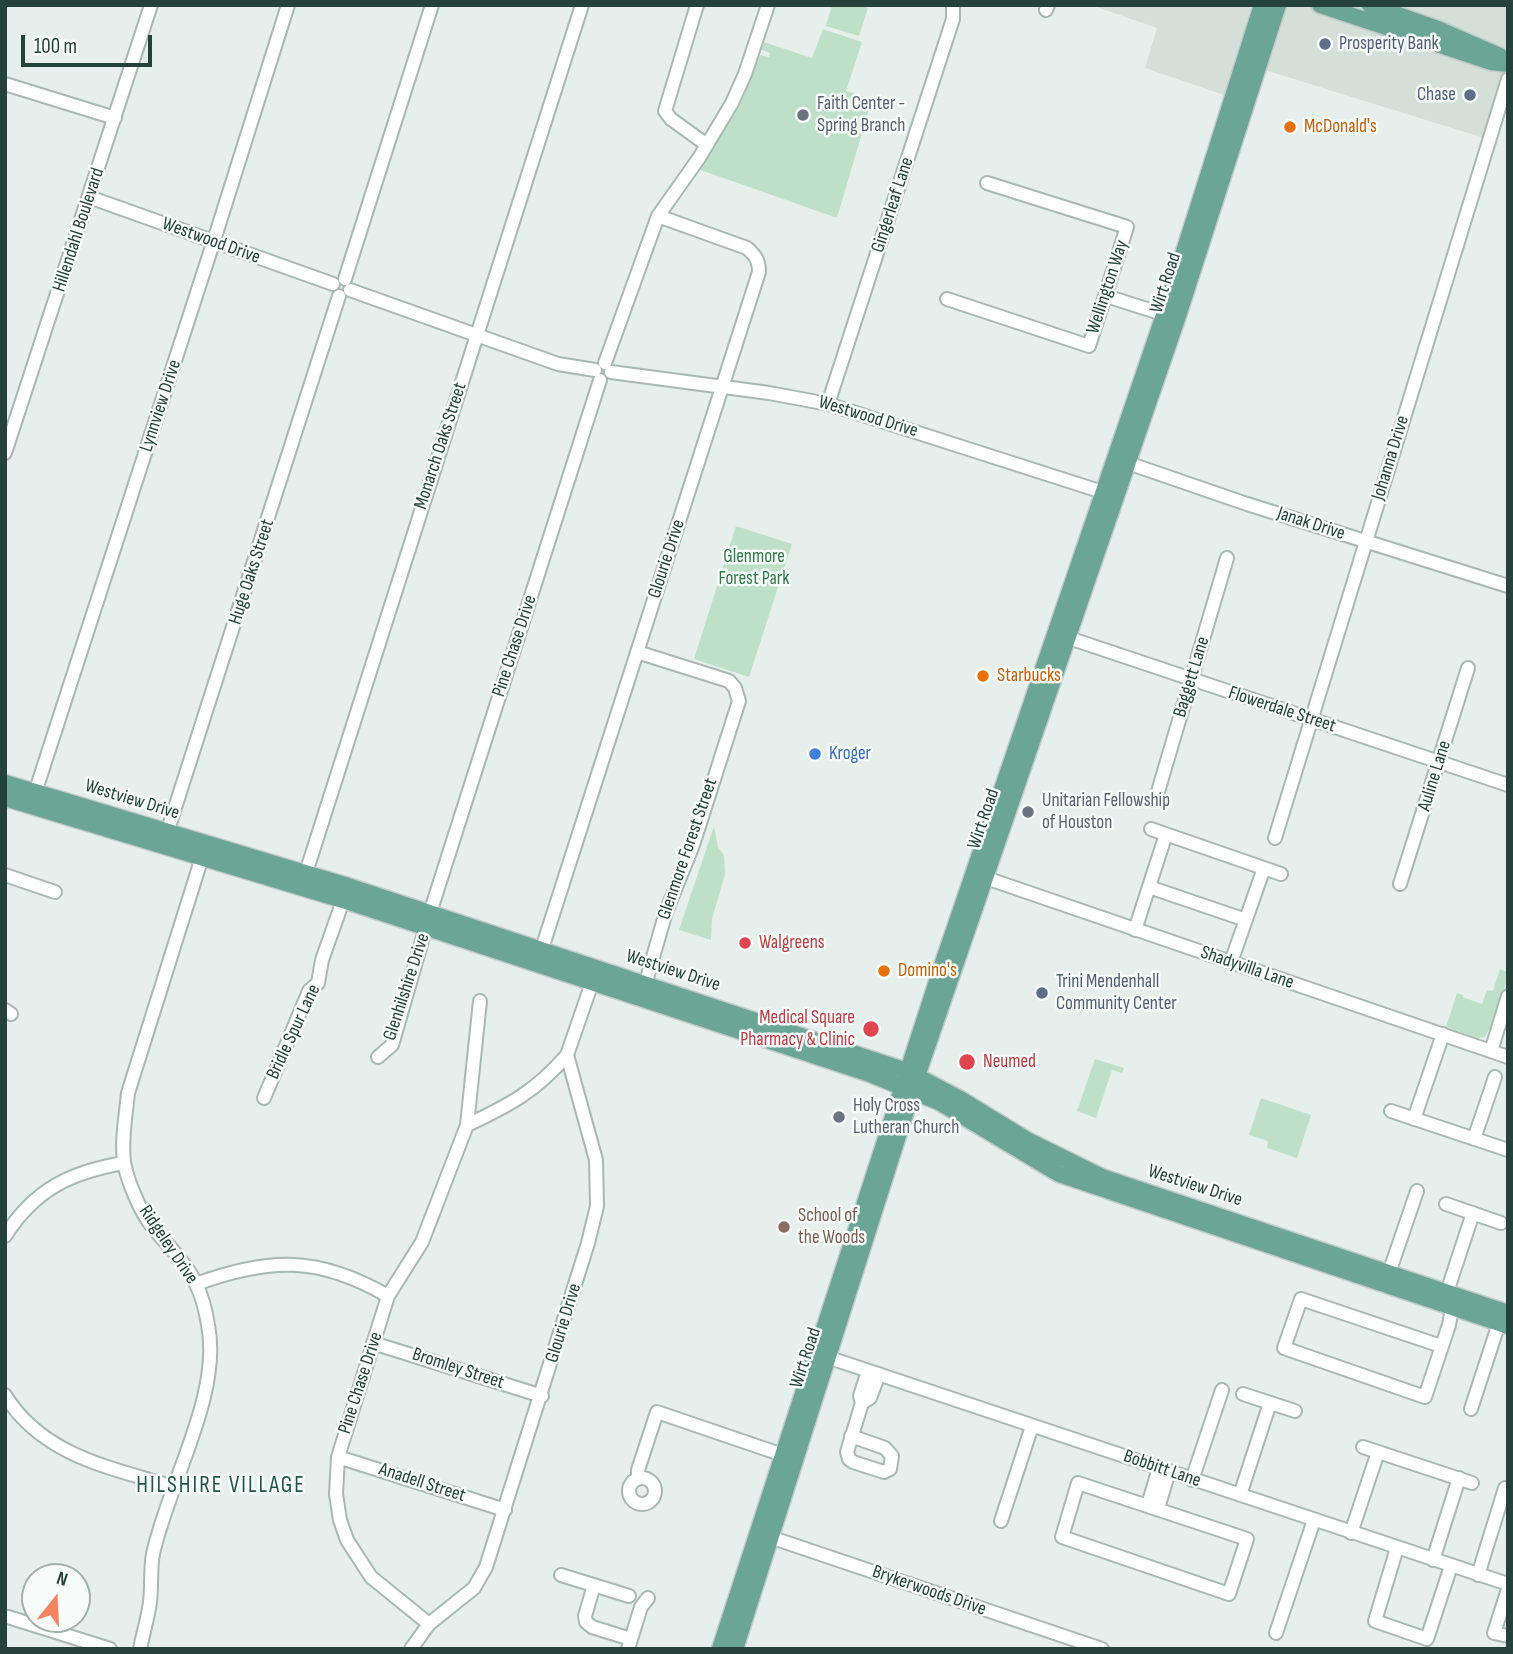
<!DOCTYPE html>
<style>
body{margin:0}
#map{position:relative;width:1513px;height:1654px;overflow:hidden;background:#e6efeb;font-family:"Sofia Sans Condensed",sans-serif}
canvas{display:block}
.frame{position:absolute;inset:0;border:7px solid #24423a;pointer-events:none}
.north{position:absolute;left:21px;top:1563px;width:70px;height:70px;box-sizing:border-box;background:#f7fbf9;border:2px solid #a3b1ad;border-radius:50%;rotate:18deg;font-size:19px;font-weight:700;line-height:28px;text-align:center;color:#24423a}
.north::after{content:'';display:block;margin:auto;width:24px;height:32px;background:#f4845f;clip-path:polygon(50% 0,100% 100%,50% 72%,0 100%)}
.scale{position:absolute;left:21px;top:35px;width:131px;height:32px;box-sizing:border-box;border:4px solid #24423a;border-top:0;padding-left:9px;font-size:21px;line-height:24px;white-space:nowrap;color:#24423a;-webkit-text-stroke:5px #f7fbf9;paint-order:stroke}
</style>
<div id="map">
<canvas width="1513" height="1654"></canvas>
<div class="frame"></div>
<div class="north">N</div>
<div class="scale">100 m</div>
</div>
<script>
const ctx = document.querySelector('canvas').getContext('2d');
ctx.lineJoin = 'round';
function fillPath(path, color) { ctx.fillStyle = color; ctx.fill(path, 'evenodd'); }
function trace(path, color, width, dash) { ctx.strokeStyle = color; ctx.lineWidth = width; ctx.lineCap = dash ? 'butt' : 'round'; ctx.setLineDash(dash || []); ctx.stroke(path); }
function write(font, color, halo, rows, align = 'center') {
  ctx.font = font + ' "Sofia Sans Condensed",sans-serif'; ctx.lineWidth = 5; ctx.setLineDash([]); ctx.textBaseline = 'middle'; ctx.strokeStyle = halo; ctx.fillStyle = color; for (const [text, x, y, turn = 0] of rows) {
    ctx.save(); ctx.translate(x, y); ctx.rotate((+turn || 0) * Math.PI / 180); ctx.textAlign = isNaN(turn) ? turn : align; if (halo) ctx.strokeText(text, 0, 0); ctx.fillText(text, 0, 0); ctx.restore();
  }
}
const built = new Path2D(`
 M1091 5H1508V68L1484 138 1239 62 1227 96 1145 68 1157 28Z`);
const green = new Path2D(`
 M832 5H860L868 8 859 36 826 26Z
 M823 29 862 42 846 91 872 99 837 218 698 169 740 106 760 55 769 57 770 53 762 50 764 42 812 58Z
 M736 526 792 544 749 677 694 659Z
 M714 826 718 847 724 855 725 874 712 919 711 940 679 930Z
 M1500 969 1507 972 1508 976 1492 1030 1489 1029 1485 1037 1478 1038 1446 1027 1457 993 1463 995 1462 997 1482 1004 1487 990 1493 991Z
 M1095 1059 1124 1068 1122 1073 1112 1070 1096 1118 1077 1111Z
 M1261 1098 1311 1115 1297 1158 1267 1148 1268 1141 1249 1135Z`);
const minor = new Path2D(`
 M697 5 665 111 671 119 707 145
 M1046 10 1048 5
 M5 84 115 118
 M89 197 333 284
 M345 279 432 5
 M350 290 558 364 595 370
 M1106 296 1172 317
 M947 299 1089 346 1127 227 987 183
 M605 363 658 216 699 158 732 103 745 74 768 5
 M611 372 769 393 828 404 1112 495
 M828 404 953 19V5
 M5 453 151 5
 M1122 461 1247 504 1508 586
 M1060 635 1508 785
 M637 652 729 681 735 688 739 701 693 845 666 912 643 992
 M1157 795 1227 558
 M33 799 216 234 288 5
 M1151 829 1281 874
 M1275 838 1508 79
 M165 839 339 296
 M5 875 55 892
 M986 878 1508 1057
 M304 879 582 5
 M1400 884 1468 668
 M1149 887 1246 920
 M1135 930 1166 834
 M539 958 759 272C759 261 756 256 747 248L658 216
 M1231 962 1264 868
 M5 1010 11 1014
 M1491 1051 1508 996
 M378 1057 392 1045 430 913 600 380
 M264 1098 309 991 318 983 322 960 346 892
 M1391 1111 1508 1150
 M1414 1119 1443 1034
 M467 1125C510 1105 536 1091 567 1055
 M1474 1139 1495 1077
 M1446 1204 1501 1223
 M5 1236C35 1189 71 1172 124 1163
 M1389 1273 1417 1191
 M196 1284C270 1257 319 1256 388 1296
 M1447 1292 1473 1213
 M373 1343 542 1396
 M1441 1346 1301 1299 1284 1348 1425 1397 1449 1325 1452 1308
 M821 1355 1508 1584
 M1243 1394 1295 1411
 M5 1395C42 1456 112 1468 174 1487
 M862 1403 870 1398 879 1374
 M1471 1409 1499 1323
 M851 1436 885 1448 892 1456 890 1469 884 1472 853 1462 849 1459 847 1452 862 1403 860 1396 868 1371
 M1363 1447 1472 1483
 M338 1457 505 1510
 M629 1491a13 13 0 1 1 26 0a13 13 0 1 1-26 0Z
 M638 1479V1470L657 1412 789 1457
 M1192 1480 1222 1390
 M1078 1483 1247 1539 1229 1594 1062 1537Z
 M1240 1495 1270 1403
 M1148 1505 1159 1468
 M1158 1508 1169 1472
 M1001 1521 1032 1426
 M1351 1533 1378 1452
 M764 1535 1102 1649
 M1397 1548 1375 1621 1427 1639 1451 1566
 M1433 1560 1459 1478
 M561 1575 629 1596
 M1478 1575 1505 1488
 M594 1585 585 1616 586 1622 592 1627 631 1639
 M1508 1589 1494 1633 1508 1636
 M8 1617 110 1649
 M429 1624 371 1577 347 1540 340 1520 336 1494 338 1457 388 1296 422 1242 467 1125 480 1001
 M1276 1633 1314 1520
 M140 1649C143 1633 148 1618 150 1602 152 1586 150 1570 153 1554 168 1484 222 1395 208 1325 206 1312 202 1296 196 1284 186 1262 166 1244 151 1225 140 1211 127 1180 124 1162 121 1140 126 1115 128 1093L204 851
 M411 1649 429 1624 474 1588 486 1567 588 1243 597 1206 596 1160 567 1055 595 974
 M628 1649 641 1607 648 1598`);
const major = new Path2D(`
 M1320 5 1491 62 1508 64
 M1370 5 1438 29 1500 56
 M5 783 348 886 907 1071 962 1100 1029 1141 1102 1177 1508 1313
 M5 798 343 900 870 1074 939 1102 1059 1174 1508 1326
 M720 1649 945 957 1164 315 1262 5
 M735 1649 917 1076 1177 319 1278 5`);
const markers = [
 [1325,44,7,"#5c6f8a"],
 [1470,95,7,"#5c6f8a"],
 [803,115,7,"#6b7280"],
 [1290,127,7,"#e8710a"],
 [983,676,7,"#e8710a"],
 [815,754,7,"#3f7fe0"],
 [1028,812,7,"#6b7280"],
 [745,943,7,"#e0444e"],
 [884,971,7,"#e8710a"],
 [1042,993,7,"#5c6f8a"],
 [871,1029,9,"#e0444e"],
 [967,1062,9,"#e0444e"],
 [839,1117,7,"#6b7280"],
 [784,1227,7,"#8d6e63"]
];
const serviceNames = [
 ["Prosperity Bank",1339,44],
 ["Chase",1456,95,"right"],
 ["Trini Mendenhall",1056,982],
 ["Community Center",1056,1004]
];
const worshipNames = [
 ["Faith Center -",817,104],
 ["Spring Branch",817,126],
 ["Unitarian Fellowship",1042,801],
 ["of Houston",1042,823],
 ["Holy Cross",853,1106],
 ["Lutheran Church",853,1128]
];
const foodNames = [
 ["McDonald's",1304,127],
 ["Starbucks",997,676],
 ["Domino's",898,971]
];
const streetNames = [
 ["Gingerleaf Lane",893,205,-72],
 ["Hillendahl Boulevard",79,230,-72],
 ["Westwood Drive",211,241,20],
 ["Wirt Road",1166,283,-72],
 ["Wellington Way",1108,287,-72],
 ["Lynnview Drive",161,406,-72],
 ["Westwood Drive",868,417,17],
 ["Monarch Oaks Street",441,446,-72],
 ["Johanna Drive",1391,458,-73],
 ["Janak Drive",1311,524,18],
 ["Glourie Drive",667,559,-72],
 ["Huge Oaks Street",252,572,-72],
 ["Pine Chase Drive",515,646,-72],
 ["Baggett Lane",1192,677,-73],
 ["Flowerdale Street",1282,710,18],
 ["Auline Lane",1435,776,-73],
 ["Westview Drive",132,800,17],
 ["Wirt Road",984,819,-71],
 ["Glenmore Forest Street",688,849,-71],
 ["Shadyvilla Lane",1247,968,19],
 ["Westview Drive",673,971,18],
 ["Glenhilshire Drive",407,987,-72],
 ["Bridle Spur Lane",294,1032,-65],
 ["Westview Drive",1195,1186,18],
 ["Ridgeley Drive",168,1245,56],
 ["Glourie Drive",564,1323,-73],
 ["Wirt Road",806,1358,-72],
 ["Bromley Street",458,1369,18],
 ["Pine Chase Drive",361,1383,-72],
 ["Bobbitt Lane",1162,1469,19],
 ["Anadell Street",422,1483,18],
 ["Brykerwoods Drive",929,1591,19]
];
const parkNames = [
 ["Glenmore",754,557],
 ["Forest Park",754,579]
];
const shopNames = [
 ["Kroger",829,754]
];
const healthNames = [
 ["Walgreens",759,943],
 ["Medical Square",855,1018,"right"],
 ["Pharmacy & Clinic",855,1040,"right"],
 ["Neumed",983,1062]
];
const educationNames = [
 ["School of",798,1216],
 ["the Woods",798,1238]
];
const quarterNames = [
 ["HILSHIRE VILLAGE",221,1486]
];
fillPath(built, '#d4dfda');
fillPath(green, '#bfe0c8');
trace(minor, '#a8b8b2', 16);
trace(major, '#c2cac8', 19);
trace(minor, '#fff', 12);
trace(major, '#6aa596', 16);
for (const [x, y, r, color] of markers) { const dot = new Path2D(); dot.arc(x, y, r, 0, 2 * Math.PI); ctx.fillStyle = color; ctx.fill(dot); trace(dot, '#f7fbf9', 2.5); }
write('19px', '#4e5e75', '#f7fbf9', serviceNames, 'left');
write('19px', '#5b616d', '#f7fbf9', worshipNames, 'left');
write('19px', '#c56008', '#f7fbf9', foodNames, 'left');
write('19px', '#24423a', '#f7fbf9', streetNames);
write('19px', '#2d7a4b', '#f7fbf9', parkNames);
write('19px', '#366cbe', '#f7fbf9', shopNames, 'left');
write('19px', '#be3a42', '#f7fbf9', healthNames, 'left');
write('19px', '#785e54', '#f7fbf9', educationNames, 'left');
ctx.letterSpacing = '2px';
write('23px', '#1f5548', '#f7fbf9', quarterNames);
ctx.letterSpacing = '0px';
</script>
